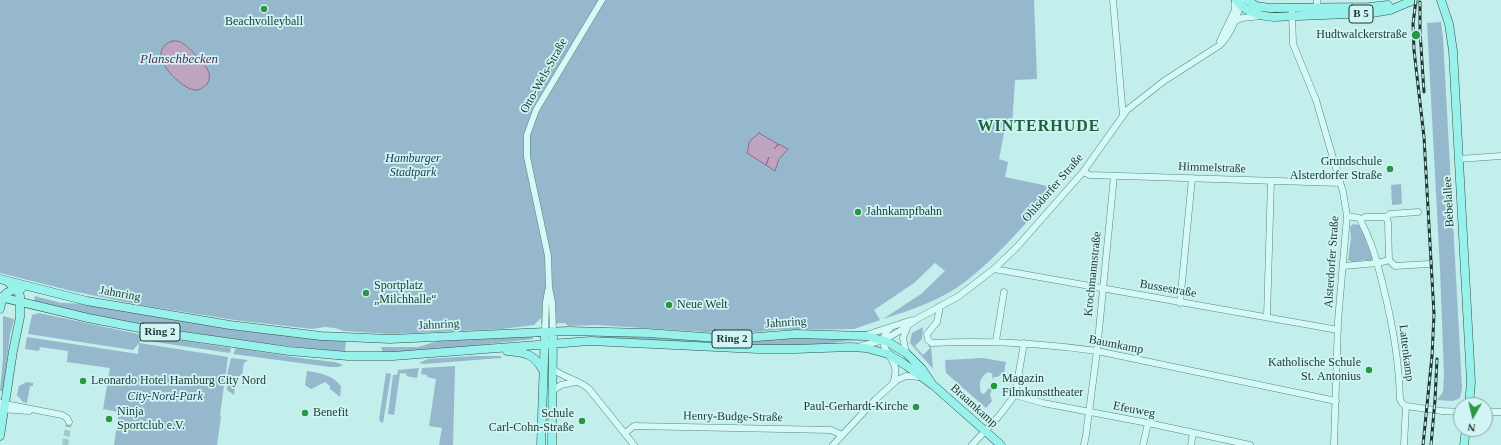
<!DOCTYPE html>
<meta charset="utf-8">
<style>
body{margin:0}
#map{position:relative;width:1501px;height:445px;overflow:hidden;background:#c2eeeb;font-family:Georgia,serif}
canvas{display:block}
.north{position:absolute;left:1453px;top:397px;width:40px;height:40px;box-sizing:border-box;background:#d1f5f4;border:1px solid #89a9a6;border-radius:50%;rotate:188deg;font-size:11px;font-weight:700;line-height:16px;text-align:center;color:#1d3730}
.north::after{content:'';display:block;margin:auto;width:14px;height:18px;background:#299643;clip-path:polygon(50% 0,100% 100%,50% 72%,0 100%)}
</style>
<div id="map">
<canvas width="1501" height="445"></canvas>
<div class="north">N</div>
</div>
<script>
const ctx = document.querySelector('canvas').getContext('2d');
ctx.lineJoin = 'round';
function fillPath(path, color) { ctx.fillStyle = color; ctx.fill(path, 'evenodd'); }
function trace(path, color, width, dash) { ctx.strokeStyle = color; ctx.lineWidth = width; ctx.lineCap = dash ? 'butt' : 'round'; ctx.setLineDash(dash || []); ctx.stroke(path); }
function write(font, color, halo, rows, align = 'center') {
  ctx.font = font + ' Georgia,serif'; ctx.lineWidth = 3.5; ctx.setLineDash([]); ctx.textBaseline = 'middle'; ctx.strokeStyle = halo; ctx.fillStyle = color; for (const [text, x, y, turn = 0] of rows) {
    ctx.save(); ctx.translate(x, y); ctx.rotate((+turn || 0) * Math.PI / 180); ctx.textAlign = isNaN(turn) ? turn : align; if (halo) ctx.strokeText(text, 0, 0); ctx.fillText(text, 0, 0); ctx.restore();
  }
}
const green = new Path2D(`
 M0 0H1034L1037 79 1015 80 1012 127 1004 133 999 159 1008 162 1005 177 1057 188C1028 220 1000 255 966 281 942 300 911 310 883 319L921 294 945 271 935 263 914 283 874 310 880 320 854 329 777 330 744 333H721L597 325 568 326 565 323 541 324V318L534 325 502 329 391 334 344 331 335 328 325 327 312 329 235 320 140 305 72 291 0 273Z
 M1441 22 1443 38 1462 388 1460 398 1453 401 1437 400 1443 392 1444 375 1440 269 1427 23Z
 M1401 184 1402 204 1392 205 1391 185Z
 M1353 224 1359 225 1363 234H1365L1366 242 1373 258 1371 261 1367 263 1365 260 1353 262 1354 263 1348 260 1351 238 1350 227Z
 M35 296 61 303 91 304 346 341 345 352C240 342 137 326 34 302Z
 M39 313 143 335 142 340 133 350 28 334 32 315Z
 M3 316 14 319 10 335 3 391H0L3 358Z
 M923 327 922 339 915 346 923 355 930 348 928 345 931 346 933 369 910 343 912 333Z
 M148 335 231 348 230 353 148 341Z
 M606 335 732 343 785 338 814 337 870 340 846 341 820 345H736L599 337Z
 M533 336V339L426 351 383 353 381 347H418L438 341Z
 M27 337 138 354 139 343 228 357 220 415 221 417 217 445H114L119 412 103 409 110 368 67 362 68 351 40 347 39 351 25 349Z
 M236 348 300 358 335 362 343 365 339 367H330L233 354Z
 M473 356H501V358L424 364 419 363 428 359Z
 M231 358 248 360 244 363 242 375 236 378 234 395 227 390V374Z
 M983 358 1006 362 1004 373 997 377H994L993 380 992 375 993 374 988 372C979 378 979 384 981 393L984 394 989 388 992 389 990 395 992 401 986 408 946 373 945 361 946 360Z
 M455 366 453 445H439L442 428 429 426 436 379 427 377V375L421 374 422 368Z
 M419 368 417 378 406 376 407 374 400 373 394 415 388 414 393 375H397L398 370Z
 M307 371C321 373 332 375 341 386L340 397 330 389V386L325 382 311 389 305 385Z
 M386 373 391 374 383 423 381 422 379 420Z
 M27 382 33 383V386H30L27 403 23 402 17 395 19 386Z`);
const water = new Path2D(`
 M173 41C177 41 180 41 182 43 187 45 190 50 194 53 201 61 215 72 207 84 204 87 200 90 196 90 184 92 140 51 173 41Z
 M759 133 778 144 774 149 779 144 788 149 779 159 775 171 766 165 769 157 766 165 747 153C749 149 748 147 749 143 751 138 756 137 759 133Z`);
const minorTunnel = new Path2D(`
 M65 445 69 422`);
const minor = new Path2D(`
 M1113 0 1123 116
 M1292 12 1293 44 1316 100 1343 192 1347 216 1338 321 1334 445
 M1317 12V0
 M1235 21 1242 18 1261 16
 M1220 41 1235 10V0
 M1459 159 1501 156
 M1083 172 1090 175 1340 183
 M1347 216 1359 218C1372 241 1378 265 1384 290 1393 326 1399 362 1400 399L1402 403 1406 406 1404 445
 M1386 217 1390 214 1418 212
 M1389 260 1395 266 1429 264
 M1344 266 1378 263 1389 260 1388 222 1386 217H1365L1360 220
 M994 269 1338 330
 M1180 303 1192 178
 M940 306 937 322 927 334 928 340 932 343C989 340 1041 343 1097 351L1336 401
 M1267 317 1271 181
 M890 328C874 343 891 353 895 367 896 373 895 378 893 383
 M553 331 552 302 549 288 548 256 527 157V135L536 110 602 0
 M545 332 546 302 548 291
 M866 335 912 320
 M996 341 1004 292
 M861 346 884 340 903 329 917 319 959 296 994 269 1017 247 1083 172 1127 110 1164 81 1220 45C1232 33 1237 16 1242 0
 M906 353 903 338 907 328
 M553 369C564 378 579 380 589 389L634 445
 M552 391 561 385 576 382
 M1015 395 1043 403 1148 423 1250 445
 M0 403 62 415 67 418 69 422
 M1406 406 1442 411 1461 412
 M0 409 29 411
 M1485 412H1501
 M625 433 634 426 831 430 842 435
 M833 445 875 400 897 380 906 376 920 377
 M972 445 999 416 1015 395 1024 343
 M1084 445 1086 435 1097 351 1114 176
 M1143 445 1148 423
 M1191 445 1193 433`);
const major = new Path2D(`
 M1236 0C1245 12 1259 16 1274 17L1372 13 1390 10 1414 0
 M1247 0 1256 6 1270 8 1369 7 1388 5
 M1441 0 1449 24 1453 51 1471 382 1469 405
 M0 279 87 301 230 325 321 336 390 339 568 331 647 333 732 339 796 334 867 336 888 342 906 353 922 369 931 382
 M0 297 88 318 170 334 289 351 348 356H393L590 341 758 349H795L851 347 866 348 888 354 907 366 933 385 1001 445
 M0 309C3 293 5 291 21 289
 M507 351C524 353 534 353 542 369
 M0 436 13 351 20 317V296L17 290 9 283
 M541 445 545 332
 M552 445 553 331
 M1464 445 1466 429`);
const rail = new Path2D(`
 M1416 0 1413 24 1414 50 1424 137 1434 314 1432 356 1423 445
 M1420 2V31L1424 92
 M1431 445 1435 400 1437 359`);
const markers = [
 [264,9,4,"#299643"],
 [1416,35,5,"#299643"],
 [1390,169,4,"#299643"],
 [858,212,4,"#299643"],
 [366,293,4,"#299643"],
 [669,305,4,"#299643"],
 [1369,370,4,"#299643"],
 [83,381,4,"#299643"],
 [994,386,4,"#299643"],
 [916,407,4,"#299643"],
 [305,413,4,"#299643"],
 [109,419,4,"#299643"],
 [582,421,4,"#299643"]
];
const shields = [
 [1361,14,24],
 [160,332,40],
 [732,339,40]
];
const shieldNames = [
 ["B 5",1361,14],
 ["Ring 2",160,332],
 ["Ring 2",732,339]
];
const poiNames = [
 ["Beachvolleyball",264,22,"center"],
 ["Hudtwalckerstraße",1407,35,"right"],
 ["Grundschule",1382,162,"right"],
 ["Alsterdorfer Straße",1382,176,"right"],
 ["Jahnkampfbahn",866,212],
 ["Sportplatz",374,286],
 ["„Milchhalle“",374,300],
 ["Neue Welt",677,305],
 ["Katholische Schule",1361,363,"right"],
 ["St. Antonius",1361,377,"right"],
 ["Magazin",1002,379],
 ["Filmkunsttheater",1002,393],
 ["Leonardo Hotel Hamburg City Nord",91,381],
 ["Paul-Gerhardt-Kirche",908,407,"right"],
 ["Ninja",117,412],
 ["Sportclub e.V.",117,426],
 ["Benefit",313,413],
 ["Schule",574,414,"right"],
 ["Carl-Cohn-Straße",574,428,"right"]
];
const streetNames = [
 ["Otto-Wels-Straße",544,76,-61],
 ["Himmelstraße",1212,168,2],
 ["Ohlsdorfer Straße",1053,188,-49],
 ["Bebelallee",1449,202,-93],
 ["Alsterdorfer Straße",1332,262,-86],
 ["Krochmannstraße",1093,274,-84],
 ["Bussestraße",1168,289,10],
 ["Jahnring",120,294,10],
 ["Jahnring",786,323,-4],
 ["Jahnring",439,325,-3],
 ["Baumkamp",1116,345,11],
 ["Lattenkamp",1406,353,83],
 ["Braamkamp",974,406,42],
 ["Efeuweg",1134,410,11],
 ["Henry-Budge-Straße",733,417,1]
];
const parkNames = [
 ["Hamburger",413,159],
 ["Stadtpark",413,173],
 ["City-Nord-Park",165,397]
];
const waterNames = [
 ["Planschbecken",179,60]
];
const districtNames = [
 ["WINTERHUDE",1039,127]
];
fillPath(green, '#96b8cc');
fillPath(water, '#bfa4c0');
trace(water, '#8e6b8e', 1);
trace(minorTunnel, '#a1c9c6', 6, [6, 3]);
trace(minor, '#59887d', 7);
trace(major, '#2e554a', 9);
trace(minor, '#d5f9f7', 6);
trace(major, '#99f1eb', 8);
trace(rail, '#1d3730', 3);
trace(rail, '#d1f5f4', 1.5, [4.5]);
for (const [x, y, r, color] of markers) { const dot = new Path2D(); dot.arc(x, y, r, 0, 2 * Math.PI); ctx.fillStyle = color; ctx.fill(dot); trace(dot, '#d1f5f4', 1.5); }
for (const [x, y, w] of shields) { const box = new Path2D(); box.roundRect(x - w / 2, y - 9, w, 18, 3); ctx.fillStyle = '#d1f5f4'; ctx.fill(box); trace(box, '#1d3730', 1); }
write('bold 11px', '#1d3730', null, shieldNames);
write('12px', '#1d3730', '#d1f5f4', poiNames, 'left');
write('12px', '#1d3730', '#d1f5f4', streetNames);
write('italic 12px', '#243c54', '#d1f5f4', parkNames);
write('italic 13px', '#572d4f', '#d1f5f4', waterNames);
ctx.letterSpacing = '1px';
write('bold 16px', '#1d643d', '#d1f5f4', districtNames);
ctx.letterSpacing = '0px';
</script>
